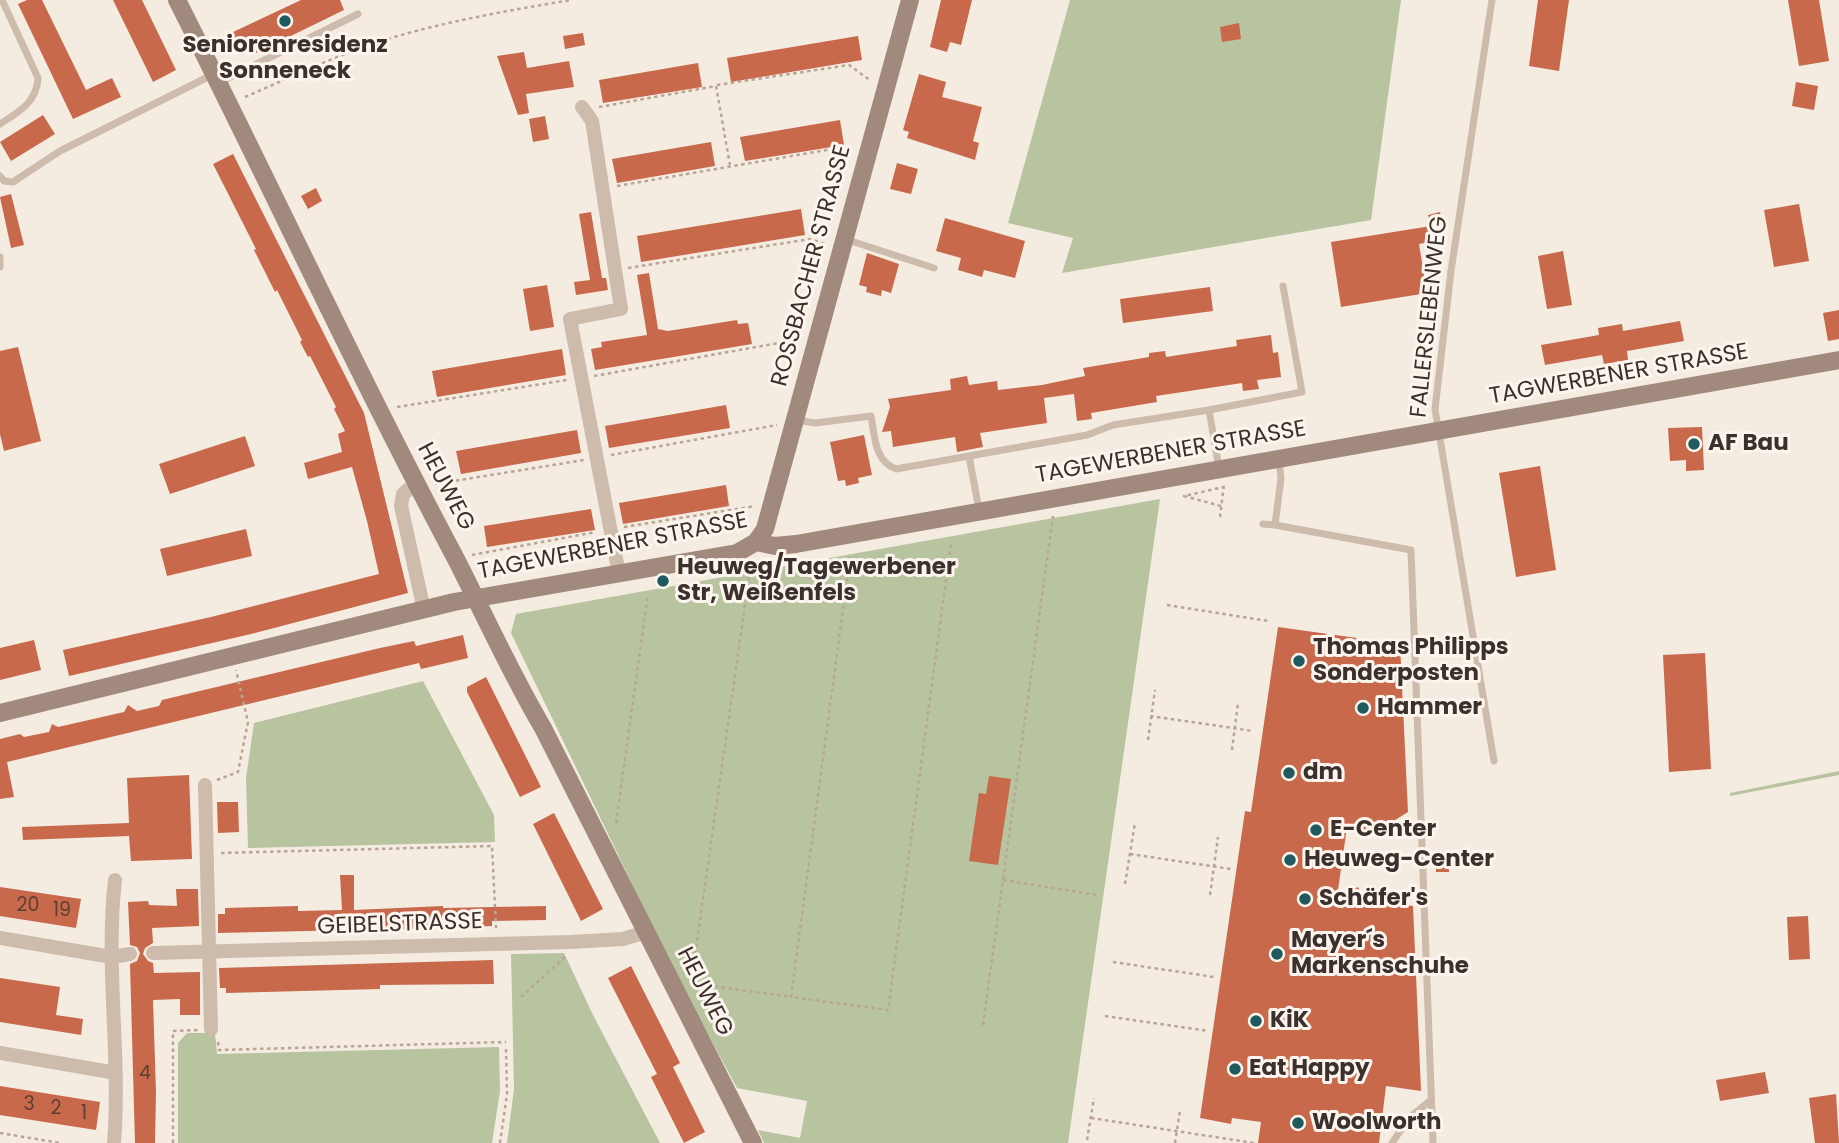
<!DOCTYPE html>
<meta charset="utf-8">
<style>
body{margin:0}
canvas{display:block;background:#f4ebe1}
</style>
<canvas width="1839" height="1143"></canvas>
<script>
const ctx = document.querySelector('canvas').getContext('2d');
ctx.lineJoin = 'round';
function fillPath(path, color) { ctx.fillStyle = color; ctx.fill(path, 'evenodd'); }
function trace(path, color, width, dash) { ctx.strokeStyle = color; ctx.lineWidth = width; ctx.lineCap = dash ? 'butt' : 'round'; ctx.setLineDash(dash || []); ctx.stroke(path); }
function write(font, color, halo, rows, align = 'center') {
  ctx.font = font + ' Poppins,sans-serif'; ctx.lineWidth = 6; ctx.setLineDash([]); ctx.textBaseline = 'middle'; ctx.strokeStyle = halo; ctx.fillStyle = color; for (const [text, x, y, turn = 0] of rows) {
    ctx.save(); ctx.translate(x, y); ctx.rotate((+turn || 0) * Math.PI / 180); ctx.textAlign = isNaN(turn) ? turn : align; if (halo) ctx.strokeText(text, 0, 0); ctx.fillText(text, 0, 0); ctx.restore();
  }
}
const green = new Path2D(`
 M1070 0H1401L1371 220 1062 273 1073 238 1008 223Z
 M1160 499 1068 1143H764L758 1130 800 1138 807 1101 737 1088 679 981 511 633 516 614Z
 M423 681 494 815 495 842 248 848 246 778 254 723Z
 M1839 771V775L1730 796V793Z
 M564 953 592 1013 660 1143H507L514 1089 511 954Z
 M187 1033H215L217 1054 499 1047 500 1091 492 1143H178V1043Z`);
const building = new Path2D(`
 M27 0H42L86 90 112 78 121 97 73 119 18 4Z
 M113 0H142L176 70 153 82Z
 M301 0H340L344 10 256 53 254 50 241 55 231 33Z
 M941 0H972L961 45 950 42 947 52 930 47Z
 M1538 0H1569L1559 71 1529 66Z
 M1788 0H1819L1829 61 1799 66Z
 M1239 23 1241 39 1222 42 1220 27Z
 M583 33 585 45 565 49 563 36Z
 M858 36 862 60 731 82 727 58Z
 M524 52 527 68 569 61 574 87 526 94 529 113 518 115 497 56Z
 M698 63 702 87 603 103 599 80Z
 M919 74 946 82 942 97 982 107 973 141 979 143 975 160 907 138 909 132 903 130Z
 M1796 82 1818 86 1814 110 1792 106Z
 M43 115 55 134 11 161 0 142Z
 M545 116 549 139 533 142 529 119Z
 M840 120 844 145 745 161 740 137Z
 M711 142 715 166 617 183 612 159Z
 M233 154 364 413 408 593 251 634 69 676 63 650 211 617 379 574 367 521 352 467 308 479 304 463 342 452 338 434 345 431 334 409 336 407 310 356 308 357 300 342 302 340 277 290 275 292 254 250 256 249 213 164Z
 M897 163 918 169 911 194 890 189Z
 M316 188 322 201 308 209 301 196Z
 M11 194 24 245 11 248 0 197Z
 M1799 204 1809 261 1774 267 1764 210Z
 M801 209 805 235 641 262 637 236Z
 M591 212 602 278H606L608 290 576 295 574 282 590 280 579 214Z
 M1440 212 1445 239 1419 244 1427 293 1341 307 1331 242 1431 226 1428 215Z
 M945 218 1025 241 1015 278 984 270 982 277 958 270 961 258 936 251Z
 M1563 251 1572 305 1547 309 1538 256Z
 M867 253 899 264 891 293 882 290 881 296 866 292 867 287 859 285Z
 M649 273 658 329 668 331 737 320 738 324 748 323 752 344 595 370 591 349 602 347 601 342 647 335 637 275Z
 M547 285 554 327 530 331 523 289Z
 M1210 287 1213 311 1123 323 1120 299Z
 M1839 310V339L1828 341 1823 313Z
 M1680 321 1684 341 1627 351 1628 360 1604 364 1602 355 1545 365 1541 345 1599 335 1598 328 1622 324 1623 331Z
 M1271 335 1273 353 1278 352 1281 377 1257 380 1259 389 1243 391 1242 383 1156 396 1157 402 1091 413 1092 419 1077 421 1074 394 1044 398 1047 423 980 433 983 447 957 452 955 437 893 447 891 431 882 432 890 407 888 399 951 390 950 379 967 376 969 385 997 381 998 390 1042 385 1085 376 1083 368 1149 357V353L1165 351 1166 357 1237 346 1236 340Z
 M18 347 41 441 4 451 0 434V351Z
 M562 349 566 375 437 397 432 371Z
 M726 405 730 428 609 448 605 426Z
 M1702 427 1704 470 1686 471V460L1670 461 1668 428Z
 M577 430 581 453 461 474 456 451Z
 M864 435 872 475 858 478 859 483 846 486 845 480 838 481 830 442Z
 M245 436 255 466 170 494 159 464Z
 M1540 466 1556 570 1516 577 1499 473Z
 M726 485 729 506 623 524 619 503Z
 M591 509 595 530 487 547 484 526Z
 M246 529 252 556 167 576 160 549Z
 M1278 627 1400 644 1408 812 1376 832 1347 827 1337 897 1358 887 1365 899 1413 906 1421 1091 1386 1086 1379 1143H1258L1261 1122 1232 1118 1231 1124 1200 1118 1245 811 1251 812Z
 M463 635 468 658 421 669 419 663 7 762 14 797 0 799V739L20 734 24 737 49 732 52 724 58 727 124 712 128 705 137 711 159 706 162 700 380 648 414 641 416 646Z
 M34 640 41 670 0 680V648Z
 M1705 653 1711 769 1669 772 1663 655Z
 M486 677 541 787 520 797 467 692V687Z
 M189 775 192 859 131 861 129 836 23 840 22 827 129 823 127 778Z
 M989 776 1011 779 998 865 969 861 979 793 986 794Z
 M217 802H238L239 832 218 833Z
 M554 813 603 909 581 921 533 824Z
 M1436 851H1448L1449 872H1436Z
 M340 875H354V910L443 906V908L546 906V920L492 921V926L444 928 218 933V914H225V908L298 906V911L342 910Z
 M0 887 81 899 76 928 0 916Z
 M176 889H198L199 926 152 928 153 943 145 948 143 954 148 961 153 963 154 973 200 972V1015H180V999L153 1000 156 1093 155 1143H135L130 964 137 961 140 953 137 947 130 945 128 902 148 901 149 905 177 906Z
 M1808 916 1810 959 1789 960 1787 917Z
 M493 960 494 984 380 985V989L226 993V988H220L219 968Z
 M631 966 680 1063 673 1067 705 1132 684 1143 651 1077 657 1074 608 978Z
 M0 978 60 987 56 1015 83 1019 81 1035 0 1022Z
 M1765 1072 1769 1093 1720 1101 1716 1080Z
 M0 1086 100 1102 96 1130 0 1115Z
 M1836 1094 1839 1143H1815L1809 1098Z`);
const path = new Path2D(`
 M717 85 849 65 871 81
 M245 97C289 78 333 57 378 42 441 22 506 11 571 0
 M599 107 716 86 730 165
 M617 186 844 147 851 151
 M628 268 810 239 825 244
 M594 376 801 339
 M397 407 567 380
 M611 455 777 425
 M435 484 584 460
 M1221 506 1184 496 1224 487
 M1220 517 1224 485
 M624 527 755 506
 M472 555 596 532
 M850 557 791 997 888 1010 951 543
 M749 577 691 983 791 997
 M1167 605 1268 621
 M1150 716 1253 731
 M1148 740 1155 690
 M1232 750 1238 703
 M217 780 238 772 248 722 236 670
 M616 823 648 594
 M221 853 492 846 496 928
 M1130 854 1231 869
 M1003 880 1097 895
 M1125 884 1135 823
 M1210 895 1218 837
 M1113 962 1214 977
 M521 997 565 957
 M1105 1016 1209 1031
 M983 1025 1053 516
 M218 1042 219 1050 506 1042
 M1091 1118 1254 1143
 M0 1133 60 1143
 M1087 1140 1094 1098
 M173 1143V1031L198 1030
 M500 1143 507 1094 506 1049
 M1175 1143 1180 1110`);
const lane = new Path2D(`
 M1492 0 1451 271 1435 409 1494 761
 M220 82 358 14
 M0 124C19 112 37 102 38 78L2 0
 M0 176 4 181 13 182 60 151 214 74
 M845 239 934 268
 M0 257V267
 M796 420 815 423 871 416C875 436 874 461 896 469L1087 435 1113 425 1209 410
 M969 456 979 510
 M1219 468 1209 410 1302 392 1283 286
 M1263 524 1275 525 1281 478 1279 459
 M1275 525 1411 550 1433 1143
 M1392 1143 1409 1118 1431 1100`);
const street = new Path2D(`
 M582 107 592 121 621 309 570 319 619 574
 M415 484 403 494 401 506 424 610
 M205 785 211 1029
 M0 938 112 957 130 954
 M153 953 570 942 623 939 646 932
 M0 1053 116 1073
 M114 1143C121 1055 105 967 115 880`);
const secondary = new Path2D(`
 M177 0C271 186 358 375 456 559 485 616 511 674 543 728L753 1143
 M756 542 765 529 910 0
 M0 713 454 602 737 553 756 542 775 546 796 544 1839 360`);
const markers = [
 [285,21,7,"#1f5a5e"],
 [1694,444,7,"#1f5a5e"],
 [663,581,7,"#1f5a5e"],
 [1299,661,7,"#1f5a5e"],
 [1363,708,7,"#1f5a5e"],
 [1289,773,7,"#1f5a5e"],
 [1316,830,7,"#1f5a5e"],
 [1290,860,7,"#1f5a5e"],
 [1305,899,7,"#1f5a5e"],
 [1277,954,7,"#1f5a5e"],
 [1256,1021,7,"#1f5a5e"],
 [1235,1069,7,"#1f5a5e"],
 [1298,1123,7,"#1f5a5e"]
];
const numberNames = [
 ["20",28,906],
 ["19",62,911],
 ["4",145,1074],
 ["3",29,1105],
 ["2",56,1109],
 ["1",84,1114]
];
const poiNames = [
 ["Seniorenresidenz",285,46,"center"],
 ["Sonneneck",285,72,"center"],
 ["AF Bau",1708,444],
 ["Heuweg/Tagewerbener",677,568],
 ["Str, Weißenfels",677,594],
 ["Thomas Philipps",1313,648],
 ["Sonderposten",1313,674],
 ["Hammer",1377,708],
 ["dm",1303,773],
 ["E-Center",1330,830],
 ["Heuweg-Center",1304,860],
 ["Schäfer's",1319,899],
 ["Mayer´s",1291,941],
 ["Markenschuhe",1291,967],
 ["KiK",1270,1021],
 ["Eat Happy",1249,1069],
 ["Woolworth",1312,1123]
];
const streetNames = [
 ["ROSSBACHER STRASSE",812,266,-75],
 ["FALLERSLEBENWEG",1430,317,-84],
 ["TAGWERBENER STRASSE",1619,375,-10],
 ["TAGEWERBENER STRASSE",1171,453,-10],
 ["HEUWEG",445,487,62],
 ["TAGEWERBENER STRASSE",613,547,-11],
 ["GEIBELSTRASSE",400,925,-2],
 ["HEUWEG",704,992,63]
];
fillPath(green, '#b8c4a0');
fillPath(building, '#c8694b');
trace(path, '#b9a596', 2.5, [3.5, 3.5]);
trace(lane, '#cdbbac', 7);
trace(street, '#cdbbac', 14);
trace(secondary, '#a18a7d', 18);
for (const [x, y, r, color] of markers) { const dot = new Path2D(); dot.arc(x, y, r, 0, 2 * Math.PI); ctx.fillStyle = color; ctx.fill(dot); trace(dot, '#fbf5ee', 2.5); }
write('19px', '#5e3e33', null, numberNames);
write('bold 23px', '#3b302b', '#fbf5ee', poiNames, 'left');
write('23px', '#3b302b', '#fbf5ee', streetNames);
</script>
